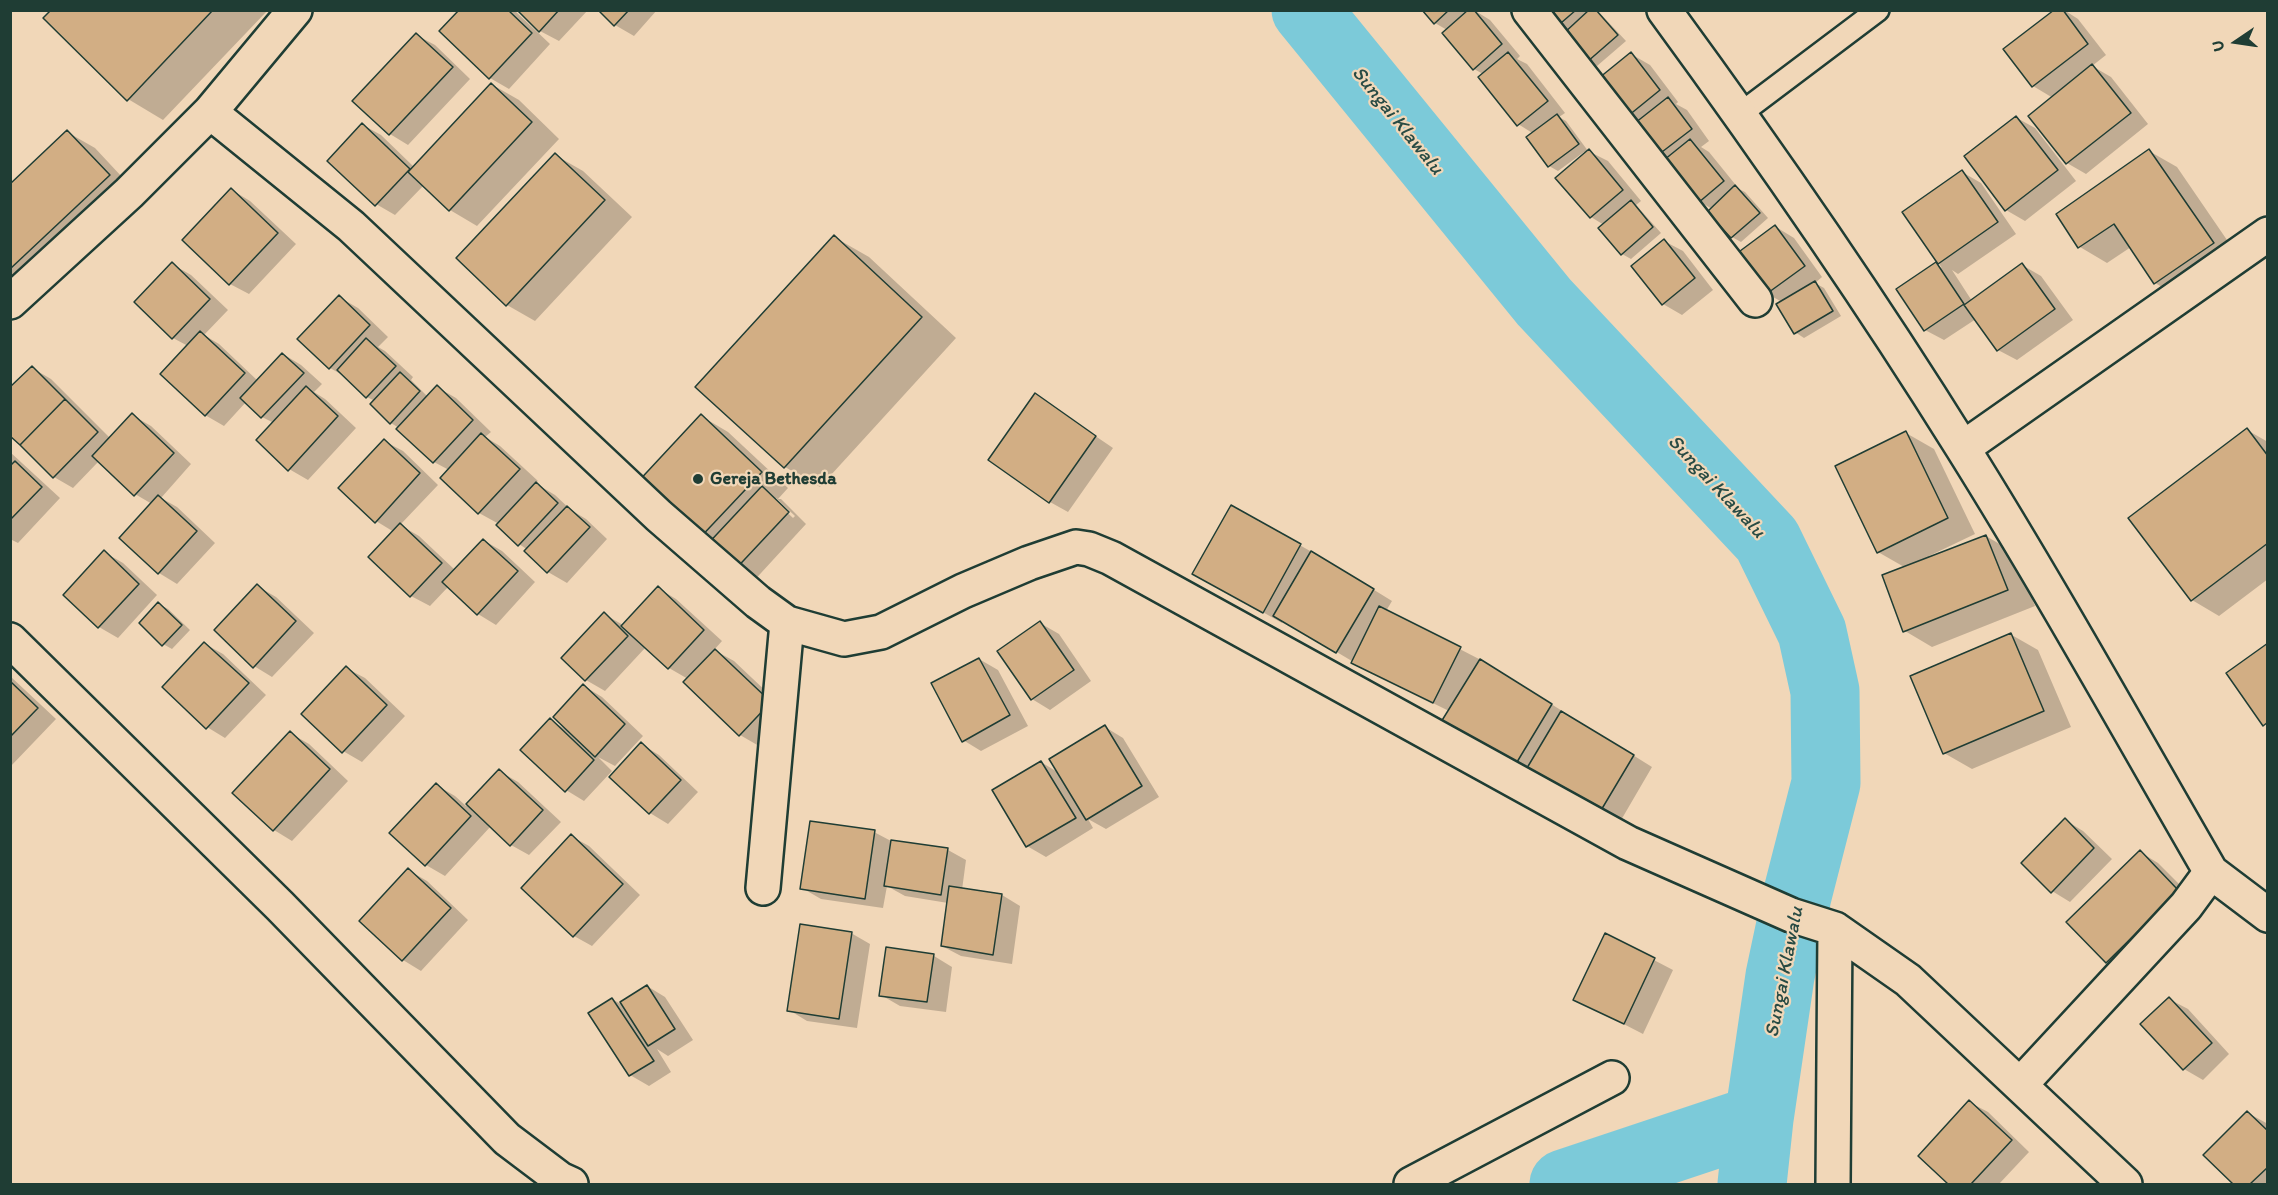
<!DOCTYPE html>
<style>
body{margin:0}
#map{position:relative;width:2278px;height:1195px;overflow:hidden;background:#f1d7b8;font-family:Itim,sans-serif}
canvas{display:block}
.frame{position:absolute;inset:0;border:12px solid #1f3d34;pointer-events:none}
.north{position:absolute;left:2206px;top:12px;width:60px;height:60px;-webkit-text-stroke:4px #f1d7b8;paint-order:stroke;rotate:257deg;font-size:16px;font-weight:700;line-height:24px;text-align:center;color:#1f3d34}
.north::after{content:'';display:block;margin:auto;width:21px;height:27px;background:#1f3d34;clip-path:polygon(50% 0,100% 100%,50% 72%,0 100%)}
</style>
<div id="map">
<canvas width="2278" height="1195"></canvas>
<div class="frame"></div>
<div class="north">U</div>
</div>
<script>
const ctx = document.querySelector('canvas').getContext('2d');
ctx.lineJoin = 'round';
function fillPath(path, color) { ctx.fillStyle = color; ctx.fill(path, 'evenodd'); }
function trace(path, color, width, dash) { ctx.strokeStyle = color; ctx.lineWidth = width; ctx.lineCap = dash ? 'butt' : 'round'; ctx.setLineDash(dash || []); ctx.stroke(path); }
function write(font, color, halo, rows, align = 'center') {
  ctx.font = font + ' Itim,sans-serif'; ctx.lineWidth = 4.5; ctx.setLineDash([]); ctx.textBaseline = 'middle'; ctx.strokeStyle = halo; ctx.fillStyle = color; for (const [text, x, y, turn = 0] of rows) {
    ctx.save(); ctx.translate(x, y); ctx.rotate((+turn || 0) * Math.PI / 180); ctx.textAlign = isNaN(turn) ? turn : align; if (halo) ctx.strokeText(text, 0, 0); ctx.fillText(text, 0, 0); ctx.restore();
  }
}
const shadow = new Path2D(`
 M53 10H268L163 120 128 99Z
 M461 10H514L550 44 509 89 490 78 441 31Z
 M519 10H588L559 41 540 31Z
 M600 10H657L634 36 615 25Z
 M1424 10H1478L1477 12 1490 20 1520 56 1517 59 1527 64 1565 113 1559 117 1566 121 1588 151 1608 161 1641 201 1636 205 1661 233 1631 259 1622 254 1604 225 1591 217 1584 152 1558 171 1549 166 1534 134 1518 124 1483 74 1474 69 1447 30 1435 23Z
 M1540 10H1597L1626 41 1597 66 1588 61Z
 M2056 10H2064L2078 19 2106 55 2092 66 2111 77 2148 124 2086 174 2067 163 2030 116 2053 98 2033 86Z
 M416 35 435 45 470 79 408 145 390 134Z
 M1631 54 1650 65 1678 102 1676 104 1687 110 1709 141 1701 147 1709 152 1739 189 1745 192 1768 218 1741 242 1732 237 1709 212 1712 209 1699 201 1668 159 1659 154 1640 121 1629 115Z
 M491 84 519 100 559 139 477 226 450 210 424 185 395 215 376 204 363 125 381 135 414 167Z
 M2017 118 2035 128 2076 181 2025 221 2006 210Z
 M67 132 95 148 136 192 10 294V186Z
 M2149 151 2177 167 2240 259 2183 299 2155 283 2131 247 2107 263 2080 247Z
 M555 155 583 171 632 217 535 321 507 305 458 258Z
 M1962 172 1981 183 2016 234 1958 274 1952 270 1972 301 2022 265 2041 276 2073 320 2017 360 1998 350 1976 319 1944 340 1925 330 1936 264 1942 268 1904 212Z
 M232 190 250 201 296 244 249 294 230 284 184 240Z
 M1776 227 1794 238 1822 277 1815 283 1824 288 1841 316 1804 338 1795 332 1782 302 1766 293Z
 M834 237 869 257 956 338 820 487 785 467 698 386Z
 M1664 241 1683 251 1713 290 1682 315 1663 304 1633 266Z
 M172 264 191 275 228 310 204 335 219 344 258 381 283 354 301 365 322 384 314 392 325 399 356 428 308 480 289 469 274 423 262 417 246 402 224 426 205 415 188 346 173 338 136 302Z
 M339 297 358 308 388 337 378 347 385 351 413 377 411 380 428 397 437 387 456 398 491 432 485 437 500 446 538 481 535 483 555 495 571 510 586 519 607 539 567 583 548 572 526 551 528 550 519 544 499 524 479 513 449 470 434 462 399 428 391 423 375 401 367 397 346 377 330 368Z
 M32 368 51 379 110 438 132 415 151 426 191 464 161 498 177 507 215 543 177 584 159 573 152 504 135 494 99 461 73 488 54 477Z
 M1035 395 1113 448 1068 512 1050 502Z
 M701 416 728 432 788 488 778 499H781L806 524 750 585 696 542ZM776 498 795 516 793 518 776 502Z
 M2247 430 2268 442V579L2219 616 2192 600Z
 M1906 433 1934 449 1975 534 1929 556 1930 558 1986 536 2013 552 2035 606 1932 647 1905 631 1906 568 1878 552Z
 M384 441 403 451 438 485 400 525 419 536 455 570 483 540 502 551 535 582 496 625 478 614 448 587 430 606 411 596 394 532 376 521Z
 M10 452 60 498 18 543 10 539Z
 M1232 507 1319 556 1392 601 1386 611 1479 659 1652 767 1617 827 1443 721 1449 711 1372 673 1283 620 1282 623 1194 573Z
 M104 552 123 563 157 595 118 638 99 627Z
 M257 586 276 597 314 633 272 677 254 666Z
 M658 588 676 599 722 641 714 650 734 661 789 713 759 746 740 735 685 682 688 679 669 668 646 647 605 691 586 680 564 658 604 614 623 625Z
 M159 604 168 609 190 630 172 649 163 644Z
 M1040 623 1059 634 1091 681 1050 710 1032 699Z
 M2010 634 2038 650 2071 727 1972 769 1944 753Z
 M205 644 223 654 266 695 225 738 207 727Z
 M979 659 998 670 1028 726 981 751 963 740Z
 M346 668 365 678 405 716 362 762 343 751Z
 M10 676 56 719 10 767Z
 M584 686 602 697 643 736 615 766 598 757 612 771 584 801 566 790 550 720 567 730Z
 M1105 727 1123 738 1159 797 1106 829 1088 819 1093 828 1046 857 1027 846 995 790 1041 762 1059 773Z
 M290 733 309 744 348 781 292 841 274 830Z
 M641 744 659 755 698 792 668 824 650 813Z
 M499 771 518 782 561 822 529 855 511 845 491 826 445 876 426 865 391 833 436 785 455 796 466 806Z
 M2065 820 2083 831 2112 859 2070 902 2052 891Z
 M874 832 891 841 948 850 966 860 962 890 1002 895 1020 906 1012 964 961 956 942 946 948 903 905 896 887 886 883 908 821 899 802 888Z
 M571 836 589 846 640 895 592 946 574 936Z
 M2140 852 2158 863 2197 902 2125 972 2107 961Z
 M408 870 427 881 468 920 421 971 403 960Z
 M851 933 870 944 857 1028 807 1021 789 1010Z
 M1606 935 1673 970 1643 1034 1575 999Z
 M934 956 952 967 946 1012 900 1006 881 995Z
 M647 986 665 997 693 1040 668 1056 657 1049 671 1072 649 1086 630 1075 612 999 624 1006Z
 M2169 999 2188 1009 2229 1054 2203 1080 2184 1069Z
 M1969 1102 1988 1112 2029 1152 1999 1184H1950L1920 1156Z
 M2248 1113 2268 1124V1184H2235L2205 1155Z`);
const river = new Path2D(`
 M1306 10 1544 302 1767 540 1812 632 1825 691 1826 783 1797 896 1780 976 1759 1119 1752 1184
 M1564 1184 1759 1119`);
const building = new Path2D(`
 M51 10H213L127 101 43 18Z
 M459 10H508L532 33 489 79 439 31Z
 M517 10H559L539 32Z
 M598 10H629L614 26Z
 M1422 10H1449L1434 24Z
 M1468 10H1474L1502 44 1473 70 1442 33Z
 M1538 10H1576L1554 29Z
 M1589 10H1596L1618 35 1587 62 1563 34Z
 M2054 10H2063L2088 44 2032 87 2003 49Z
 M416 33 453 67 389 135 352 101Z
 M1508 52 1548 101 1517 126 1478 77Z
 M1631 52 1660 90 1628 116 1599 78Z
 M2092 64 2131 113 2066 164 2028 116Z
 M491 83 532 122 449 211 408 172Z
 M1668 97 1692 129 1658 155 1635 123Z
 M1557 114 1579 144 1548 167 1526 137Z
 M2016 116 2058 170 2005 211 1964 156Z
 M362 123 410 169 375 206 327 161Z
 M67 130 110 175 10 269V184Z
 M1690 139 1724 181 1698 203 1664 160Z
 M1589 149 1623 190 1590 218 1555 178Z
 M2149 149 2214 243 2154 284 2114 224 2078 248 2056 214Z
 M555 153 605 200 506 306 456 258Z
 M1962 170 1998 222 1938 264 1902 212Z
 M1735 185 1760 213 1731 238 1707 212Z
 M231 188 278 233 229 285 182 240Z
 M1631 200 1653 227 1621 255 1598 228Z
 M1775 225 1805 266 1765 295 1736 254Z
 M834 235 922 317 784 468 695 387Z
 M1664 239 1695 278 1662 305 1631 266Z
 M172 262 210 299 172 339 134 302Z
 M1936 262 1964 304 1924 331 1896 289Z
 M2022 263 2055 309 1997 351 1964 305Z
 M1815 281 1833 311 1794 334 1776 304Z
 M339 295 370 325 329 369 297 339Z
 M200 331 245 373 205 416 160 374Z
 M366 338 396 366 366 398 337 370Z
 M282 353 304 373 261 418 240 398Z
 M32 366 65 399 20 445 10 436V387Z
 M400 372 420 391 390 424 370 404Z
 M437 385 473 420 433 463 396 429Z
 M306 386 338 416 288 471 256 440Z
 M1035 393 1096 436 1049 503 988 460Z
 M65 399 98 432 53 478 20 445Z
 M132 413 174 453 134 496 92 456Z
 M701 414 762 472 695 543 634 486Z
 M2247 428 2268 456V543L2191 601 2128 518Z
 M1906 431 1948 518 1877 553 1835 466Z
 M481 433 520 469 478 514 440 478Z
 M384 439 420 473 375 523 338 488Z
 M15 461 42 487 10 520V466Z
 M536 482 558 503 518 546 496 525Z
 M762 486 789 512 730 575 703 549Z
 M158 495 197 531 158 574 119 538Z
 M1231 505 1301 544 1263 613 1192 574Z
 M567 506 590 527 547 573 524 551Z
 M400 523 442 563 410 597 368 557Z
 M1986 535 2008 590 1903 632 1882 575Z
 M483 539 518 571 477 615 442 582Z
 M104 550 139 584 98 628 63 595Z
 M1311 551 1374 589 1336 653 1273 616Z
 M257 584 296 621 253 668 214 630Z
 M658 586 704 630 668 669 621 626Z
 M158 602 182 625 162 646 139 623Z
 M1379 606 1461 647 1433 703 1351 663Z
 M604 612 628 636 585 681 561 658Z
 M1040 621 1074 670 1031 700 997 651Z
 M2011 633 2044 711 1943 754 1910 676Z
 M204 642 249 683 206 729 162 687Z
 M2268 643V722L2263 726 2226 673Z
 M715 649 771 702 739 736 683 682Z
 M979 658 1010 715 962 742 931 683Z
 M1480 659 1552 704 1514 767 1441 722Z
 M346 666 387 705 342 753 301 714Z
 M10 681 38 708 10 737Z
 M583 684 625 724 595 757 553 717Z
 M1561 711 1634 755 1597 817 1524 773Z
 M550 718 594 760 565 792 520 750Z
 M1105 725 1142 786 1086 820 1049 759Z
 M290 731 330 769 273 831 232 793Z
 M641 742 681 780 649 814 609 777Z
 M1041 761 1076 818 1026 847 992 790Z
 M499 769 543 810 510 846 466 804Z
 M436 783 471 816 425 866 389 833Z
 M2065 818 2094 848 2051 893 2021 863Z
 M810 821 875 830 865 899 800 889Z
 M571 834 623 884 573 937 521 888Z
 M891 840 948 848 941 895 884 886Z
 M2140 850 2179 891 2106 963 2066 922Z
 M408 868 451 908 402 961 359 921Z
 M949 886 1002 894 993 955 941 946Z
 M800 924 852 932 839 1019 787 1011Z
 M1605 933 1655 958 1624 1024 1573 1000Z
 M886 947 934 954 927 1002 879 996Z
 M647 985 675 1029 648 1046 620 1002Z
 M2169 997 2212 1043 2183 1070 2140 1024Z
 M612 998 654 1061 629 1076 588 1013Z
 M1969 1100 2012 1140 1971 1184H1948L1918 1156Z
 M2247 1111 2268 1131V1167L2250 1184H2233L2203 1155Z`);
const lane = new Path2D(`
 M1740 114 1878 10`);
const street = new Path2D(`
 M1529 10 1755 300
 M1664 10C1768 152 1869 298 1962 447 2049 586 2129 730 2211 872L2268 915
 M210 112 351 226 659 516 758 602 787 623 844 639 881 632 963 591 1029 563 1076 547 1089 549 1111 558 1628 843 1791 915 1835 929 1908 980 2125 1184
 M10 302 129 193 210 112 295 10
 M1963 448 2268 234
 M10 640 280 906 507 1139 560 1179 571 1184
 M763 888 787 623
 M2020 1085 2186 906 2211 872
 M1411 1184 1612 1078
 M1833 1184 1835 929`);
const markers = [
 [698,479,6,"#1f3d34"]
];
const poiNames = [
 ["Gereja Bethesda",710,479]
];
const waterNames = [
 ["Sungai Klawalu",1397,121,51],
 ["Sungai Klawalu",1716,487,47],
 ["Sungai Klawalu",1785,972,-79]
];
fillPath(shadow, '#0003');
trace(river, '#7ccad9', 69);
fillPath(building, '#d2ae84');
trace(building, '#1f3d34', 1.5);
trace(lane, '#1f3d34', 26);
trace(street, '#1f3d34', 38);
trace(lane, '#f1d7b8', 21);
trace(street, '#f1d7b8', 33);
for (const [x, y, r, color] of markers) { const dot = new Path2D(); dot.arc(x, y, r, 0, 2 * Math.PI); ctx.fillStyle = color; ctx.fill(dot); trace(dot, '#f1d7b8', 2); }
write('bold 18px', '#1f3d34', '#f1d7b8', poiNames, 'left');
write('italic 20px', '#284b44', '#f1d7b8', waterNames);
</script>
